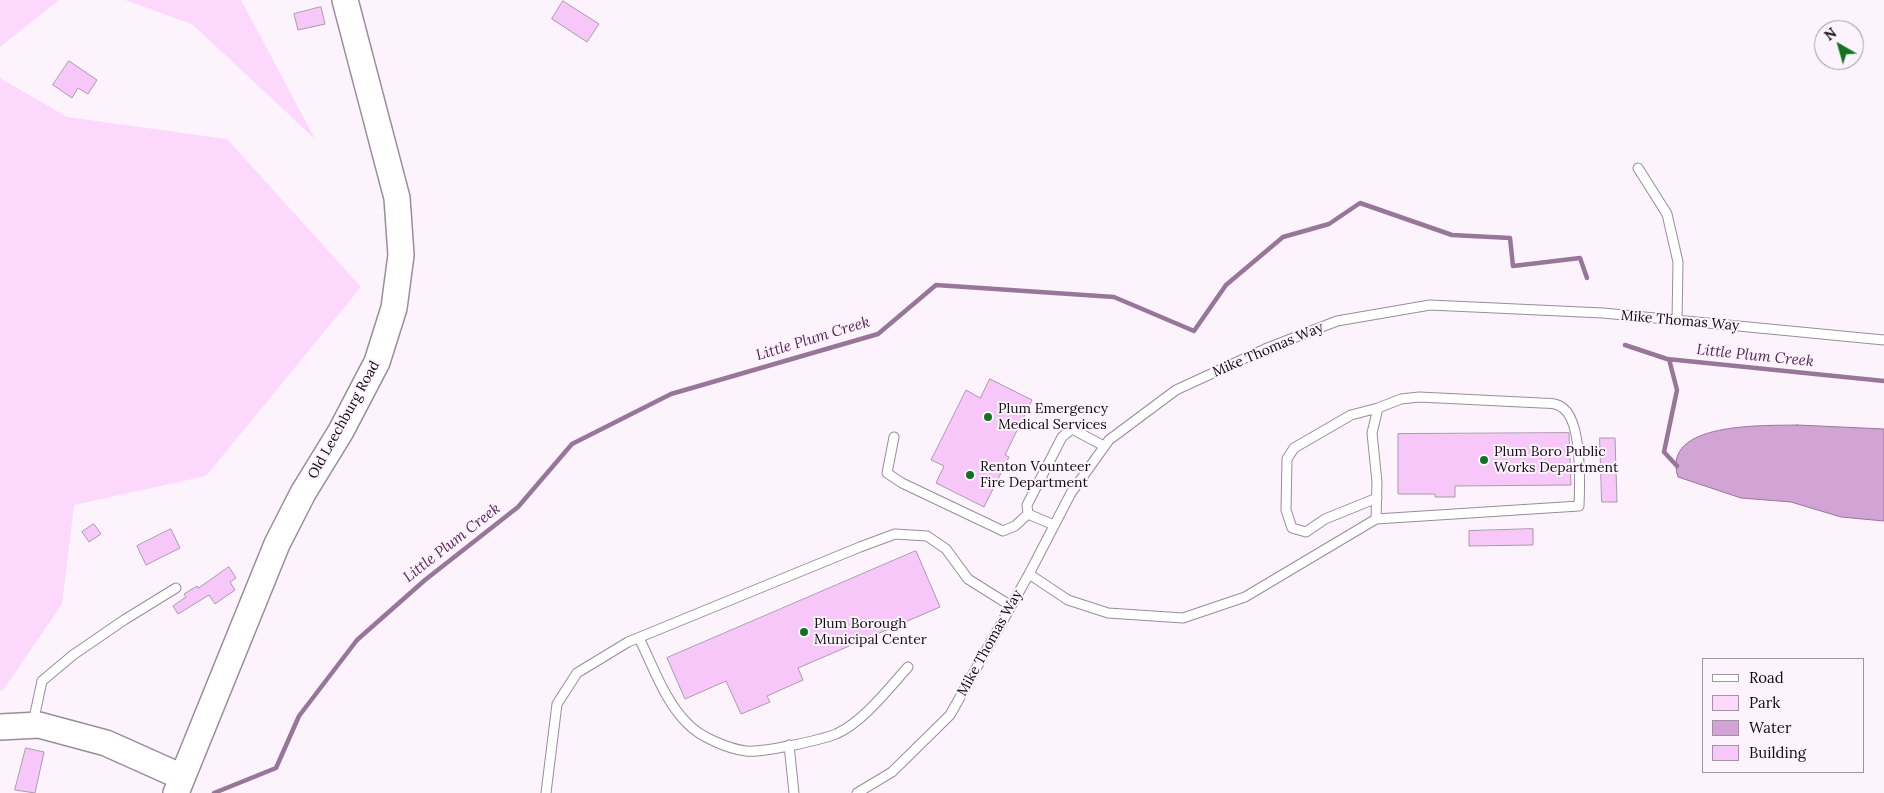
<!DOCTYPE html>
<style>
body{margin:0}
#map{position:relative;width:1884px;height:793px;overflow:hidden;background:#fdf3fd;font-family:Lora,serif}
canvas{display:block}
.legend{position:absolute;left:1702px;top:658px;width:162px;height:115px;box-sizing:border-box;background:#fdf3fd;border:1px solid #9e969e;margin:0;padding:6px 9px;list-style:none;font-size:15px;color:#100b10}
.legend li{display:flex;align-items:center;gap:10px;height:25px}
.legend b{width:25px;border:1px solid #9e969e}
.north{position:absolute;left:1814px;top:20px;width:50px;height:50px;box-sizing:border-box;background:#fdf3fd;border:1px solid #9e969e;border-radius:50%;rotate:322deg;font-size:14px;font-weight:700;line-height:20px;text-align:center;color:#100b10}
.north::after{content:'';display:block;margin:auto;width:18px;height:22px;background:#127221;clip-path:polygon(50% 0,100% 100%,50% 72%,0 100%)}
</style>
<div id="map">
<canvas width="1884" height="793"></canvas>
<ul class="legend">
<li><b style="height:6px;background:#fff"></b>Road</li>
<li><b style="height:14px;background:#fbd8fc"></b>Park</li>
<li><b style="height:14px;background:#d2a4d5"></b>Water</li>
<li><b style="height:14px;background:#f7c7f9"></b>Building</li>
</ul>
<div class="north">N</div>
</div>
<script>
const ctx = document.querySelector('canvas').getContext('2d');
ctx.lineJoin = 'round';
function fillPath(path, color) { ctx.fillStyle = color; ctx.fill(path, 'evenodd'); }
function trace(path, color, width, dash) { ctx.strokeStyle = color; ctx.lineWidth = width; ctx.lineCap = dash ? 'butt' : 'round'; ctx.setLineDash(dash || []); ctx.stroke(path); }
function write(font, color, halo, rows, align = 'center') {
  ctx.font = font + ' Lora,serif'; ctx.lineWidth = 4; ctx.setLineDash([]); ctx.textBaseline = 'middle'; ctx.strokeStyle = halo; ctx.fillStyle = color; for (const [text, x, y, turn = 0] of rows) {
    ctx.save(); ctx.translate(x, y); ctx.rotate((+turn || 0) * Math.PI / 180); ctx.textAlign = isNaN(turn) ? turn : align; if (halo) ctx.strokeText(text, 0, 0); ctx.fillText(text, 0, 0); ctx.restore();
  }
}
const green = new Path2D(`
 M0 0H59L0 47Z
 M125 0H241L315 139 192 24Z
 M0 78 67 117 227 139 361 287 206 476 74 505 62 604 4 689 0 691Z`);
const water = new Path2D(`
 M1797 425 1884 429V521L1841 517 1791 502 1741 498 1678 477C1660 421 1765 426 1797 425Z`);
const stream = new Path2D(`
 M1625 345 1667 359 1884 381
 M1669 359 1677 390 1664 452 1677 466
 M214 793 276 768 299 716 357 640 425 580 518 507 572 444 671 394 878 334 936 285 1114 297 1194 331 1226 285 1283 237 1329 224 1360 203 1452 235 1510 238 1513 266 1580 258 1587 278`);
const building = new Path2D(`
 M563 1 599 24 587 42 552 19Z
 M321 7 325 24 298 30 294 14Z
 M69 61 97 80 88 94 78 88 72 98 53 85Z
 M990 379 1032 400 1005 455 1009 457 984 507 936 483 944 466 931 460 966 390 980 398Z
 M1569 433 1571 485 1455 486V497H1435V494H1398V434Z
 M1600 438H1615L1617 502H1602Z
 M94 524 101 534 89 542 82 532Z
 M171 529 180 548 146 565 137 546Z
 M1533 529V545L1469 546V531Z
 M916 551 940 607 798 668 803 680 767 696 770 702 741 714 726 681 685 699 667 658Z
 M229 567 236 578 230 582 235 590 215 604 209 595 178 614 173 606 186 597 184 594 197 586 198 588Z
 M26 748 44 752 35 793 15 790Z`);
const lane = new Path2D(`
 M1638 168 1667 214 1678 262 1677 321
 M894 437 887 473 902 483 1003 531 1015 526 1028 514
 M1377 498 1325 519 1306 532 1292 528 1286 510 1287 459 1294 448 1351 415 1378 408
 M1054 525 1028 514 1027 505 1062 437 1072 429 1104 446
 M1029 574 1068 600 1108 613 1183 618 1245 597 1376 519 1579 506C1580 483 1582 422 1563 408 1557 403 1549 403 1541 403L1419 397 1401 399 1378 408 1372 433 1377 482 1376 519
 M639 638C653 666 665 702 688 724 700 737 729 749 746 751 762 753 821 740 836 734 863 722 889 688 908 667
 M33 723 42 681 73 655 124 620 176 588
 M789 745 794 793
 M546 793 557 704 577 673 628 642 860 547 895 534 927 536 946 549 968 579 1011 606
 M857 793 892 772 950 715 1029 574 1071 493 1109 440 1176 390 1265 349 1337 321 1430 305 1603 313 1884 340`);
const secondary = new Path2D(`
 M0 727 39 725 106 743 182 777
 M176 793 277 544 303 493 341 431 377 362 394 308 401 255 397 198 345 0`);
const markers = [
 [988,417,5,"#127221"],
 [1484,460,5,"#127221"],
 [970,475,5,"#127221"],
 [804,632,5,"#127221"]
];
const streetNames = [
 ["Mike Thomas Way",1680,321,5],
 ["Mike Thomas Way",1268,350,-23],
 ["Old Leechburg Road",344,420,-61],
 ["Mike Thomas Way",990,643,-61]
];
const poiNames = [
 ["Plum Emergency",998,409],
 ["Medical Services",998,425],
 ["Plum Boro Public",1494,452],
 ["Works Department",1494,468],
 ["Renton Vounteer",980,467],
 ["Fire Department",980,483],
 ["Plum Borough",814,624],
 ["Municipal Center",814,640]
];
const waterNames = [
 ["Little Plum Creek",813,339,-17],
 ["Little Plum Creek",1755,356,6],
 ["Little Plum Creek",452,543,-38]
];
fillPath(green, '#fbd8fc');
fillPath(water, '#d2a4d5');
trace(water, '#98769a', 1);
trace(stream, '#98769a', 4.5);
fillPath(building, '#f7c7f9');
trace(building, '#a99aaa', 1);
trace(lane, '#9a8c9b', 11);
trace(secondary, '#9a8c9b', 28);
trace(lane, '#fff', 9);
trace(secondary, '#fff', 25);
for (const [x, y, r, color] of markers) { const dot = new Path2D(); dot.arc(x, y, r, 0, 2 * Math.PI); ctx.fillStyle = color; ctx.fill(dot); trace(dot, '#fdf3fd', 2); }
write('14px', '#100b10', '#fdf3fd', streetNames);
write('14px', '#100b10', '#fdf3fd', poiNames, 'left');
write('italic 15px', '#5b245f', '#fdf3fd', waterNames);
</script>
